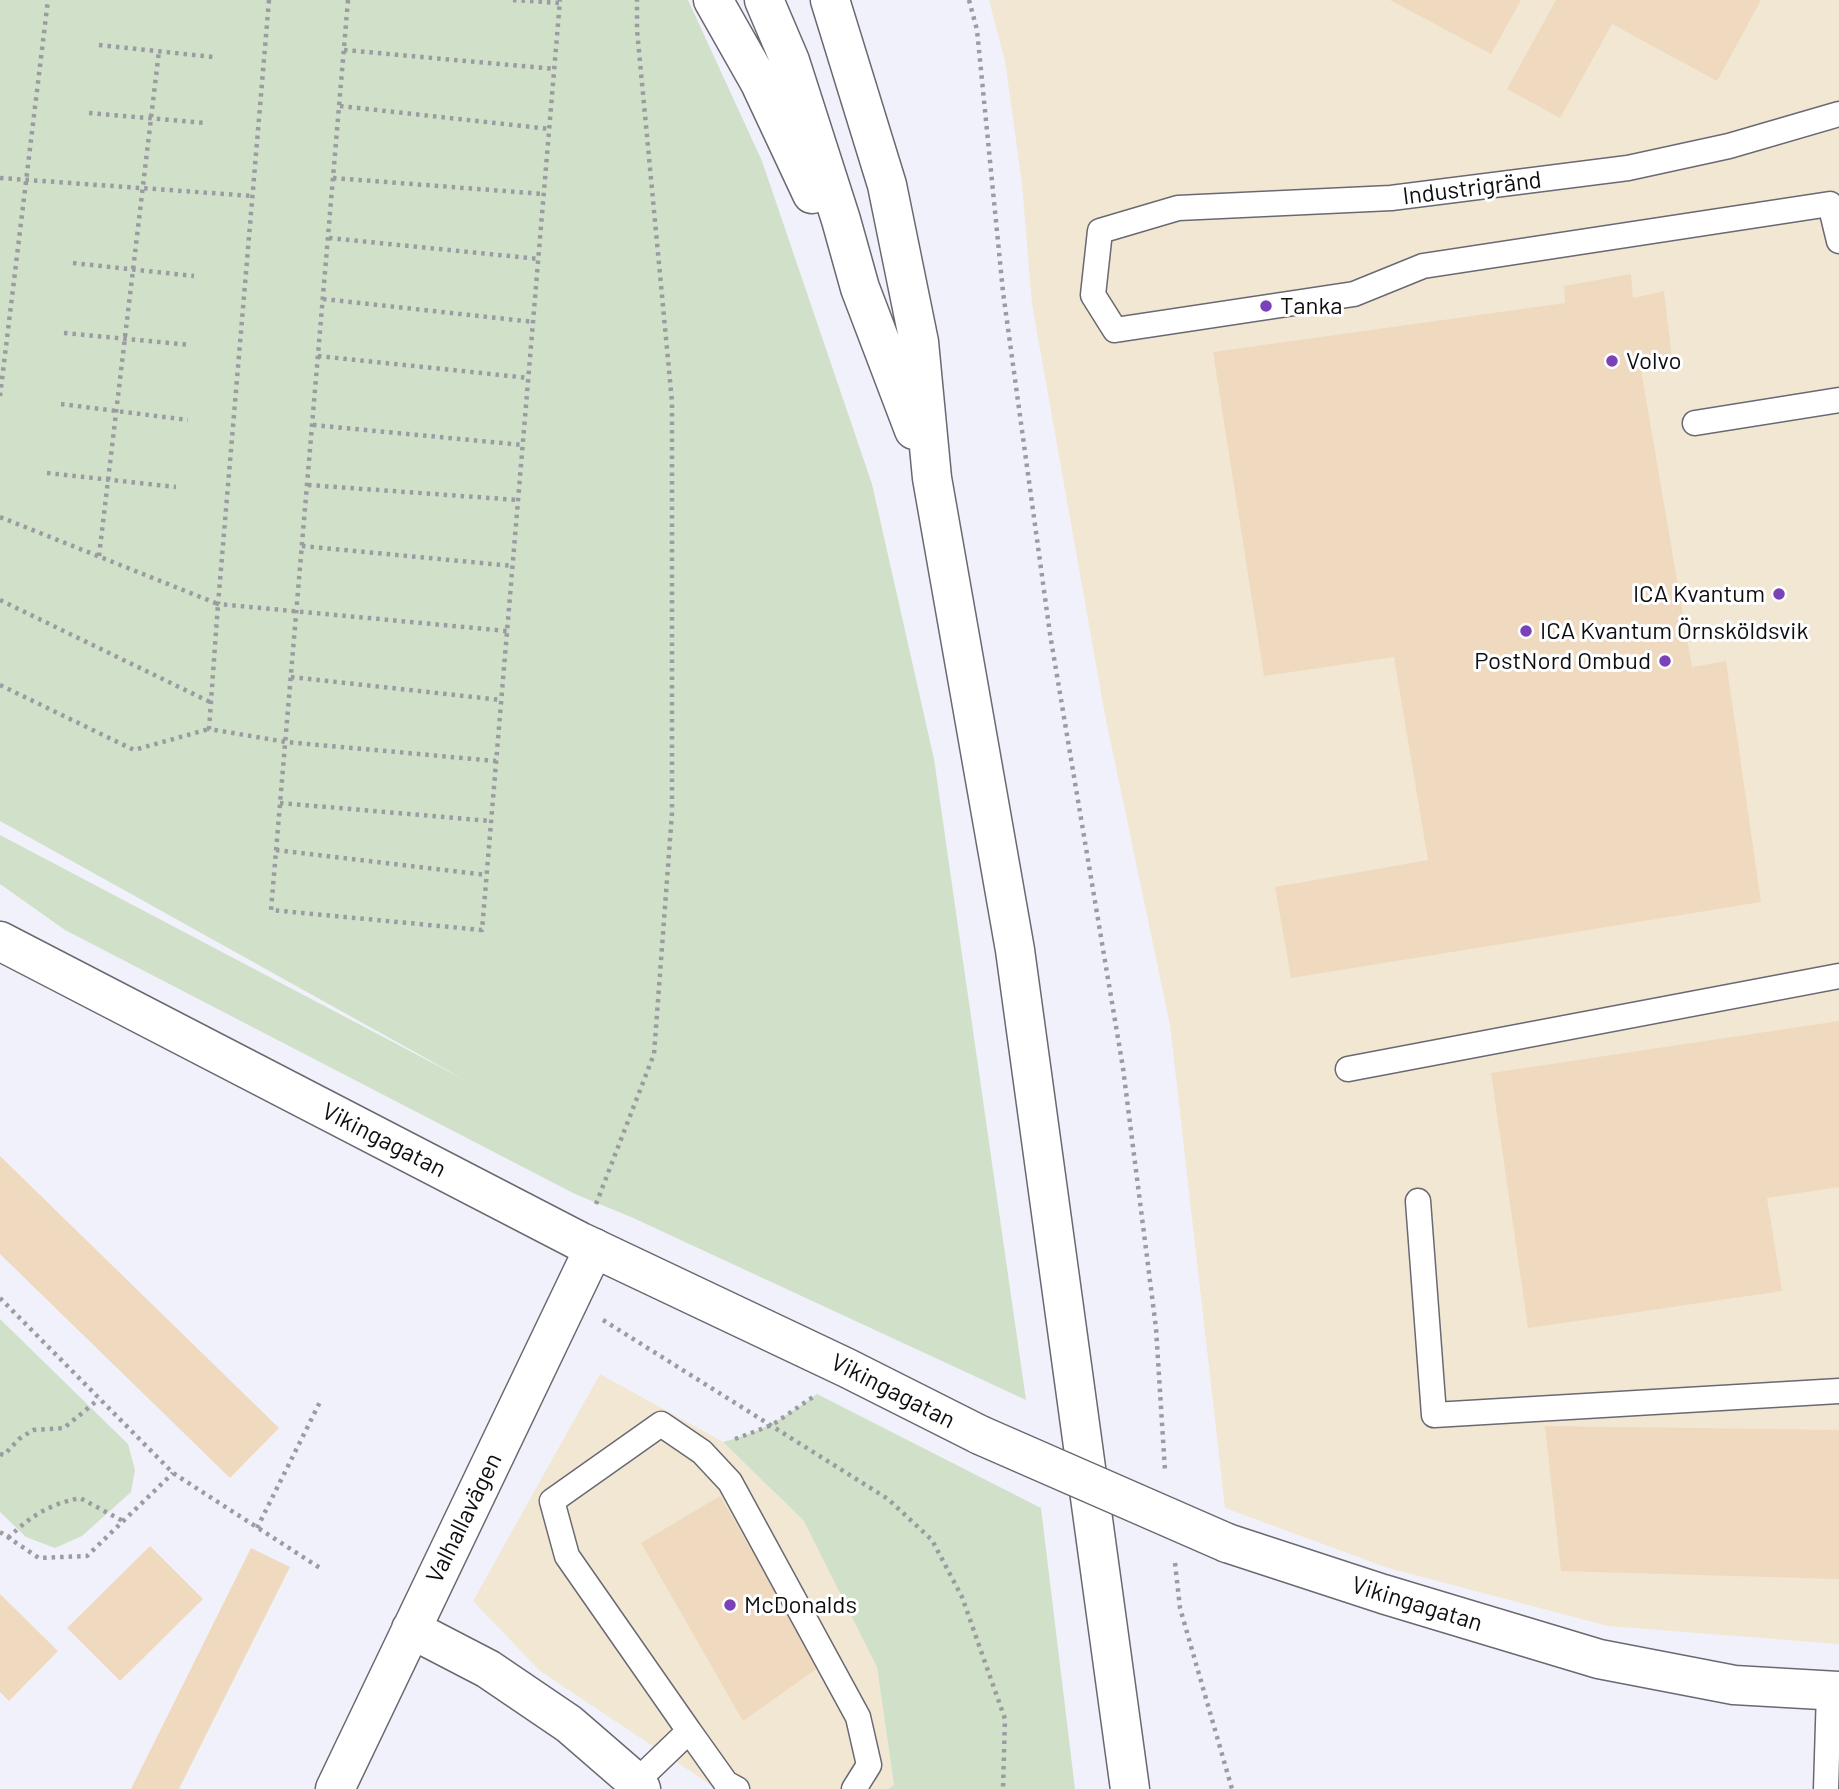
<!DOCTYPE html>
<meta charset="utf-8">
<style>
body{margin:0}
canvas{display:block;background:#f1f1fb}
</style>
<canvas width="1839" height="1789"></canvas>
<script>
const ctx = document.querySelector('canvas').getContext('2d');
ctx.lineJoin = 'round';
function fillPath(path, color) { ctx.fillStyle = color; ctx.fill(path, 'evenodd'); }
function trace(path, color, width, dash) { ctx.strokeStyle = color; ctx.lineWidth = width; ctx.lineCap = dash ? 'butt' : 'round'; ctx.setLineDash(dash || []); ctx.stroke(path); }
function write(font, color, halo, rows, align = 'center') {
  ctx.font = font + ' Barlow,sans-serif'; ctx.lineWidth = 6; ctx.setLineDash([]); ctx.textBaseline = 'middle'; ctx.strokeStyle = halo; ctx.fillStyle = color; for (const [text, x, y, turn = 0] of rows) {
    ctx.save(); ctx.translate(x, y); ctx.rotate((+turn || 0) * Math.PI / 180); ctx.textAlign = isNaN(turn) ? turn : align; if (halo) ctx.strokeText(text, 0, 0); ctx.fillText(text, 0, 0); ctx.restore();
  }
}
const commercial = new Path2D(`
 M989 0H1839V1644L1608 1626 1388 1568 1225 1508 1170 1025 1105 715 1032 304 1022 184 1005 61Z
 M600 1374 723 1442 804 1521 877 1667 894 1785 888 1789H717L540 1671 473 1601Z`);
const green = new Path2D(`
 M0 0H688L762 161 872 484 934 759 1026 1400 631 1217 575 1194 65 930 0 884V835L465 1080 0 821Z
 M0 1319 128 1444 135 1470 131 1492 82 1536 55 1548 26 1537 0 1512Z
 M817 1394 1041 1508 1075 1789H888L894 1785 877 1667 804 1521 723 1442C765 1431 783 1418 817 1394Z`);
const building = new Path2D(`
 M1390 0H1521L1491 54Z
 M1556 0H1761L1717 81 1612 24 1560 118 1507 89Z
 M1631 274 1633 298 1664 291 1672 360 1641 370 1692 667 1726 661 1761 902 1291 978 1275 887 1428 860 1394 657 1264 676 1213 352 1565 303 1564 286Z
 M1839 1021V1187L1767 1198 1782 1291 1528 1328 1491 1073Z
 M0 1156 279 1428 230 1478 0 1254Z
 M1545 1426 1839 1430V1579L1561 1571Z
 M720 1496 819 1667 743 1721 641 1543Z
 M150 1546 203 1599 120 1681 67 1628Z
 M251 1548 290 1567 179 1789H131Z
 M0 1594 58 1651 9 1701 0 1692Z`);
const path = new Path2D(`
 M269 0 218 604 507 631
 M348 0 271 910 482 930 560 0
 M513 0 560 3
 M969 0 977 30 1003 292 1050 634 1123 1068 1156 1328 1165 1471
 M99 45 213 57
 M344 50 555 69
 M340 106 550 129
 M89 113 206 123
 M0 178 253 196
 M333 178 544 194
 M329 238 539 259
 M73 263 194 276
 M323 299 534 322
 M64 333 191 345
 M318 356 529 378
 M0 396 48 0
 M61 404 188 420
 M313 425 523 445
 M47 473 176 487
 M308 485 518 500
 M0 517 218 604 209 729 286 742 496 761
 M302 546 513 566
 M99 556 159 51
 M0 600 212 703
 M291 677 501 700
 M0 685 134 750 209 729
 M280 803 491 821
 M276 850 487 875
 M596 1204 654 1054 672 813V402L637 30V0
 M0 1298 173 1473 320 1568
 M603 1320 888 1499 932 1540 962 1597 1005 1719 1003 1789
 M735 1439 772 1425 813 1397
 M0 1454 4 1455 19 1439 33 1430 64 1428 99 1399
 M257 1528 321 1400
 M0 1532 39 1558 87 1556 173 1473
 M8 1538C32 1515 48 1505 80 1498L123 1521
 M1175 1563 1180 1608 1232 1789`);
const lane = new Path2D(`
 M1839 114 1729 146 1628 168 1391 198 1178 208 1100 231 1093 295 1115 330 1354 294 1423 266 1830 204 1839 241
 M1695 423 1839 400
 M1348 1069 1839 976
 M1418 1201 1434 1415 1839 1391
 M689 1731 726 1783 737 1789
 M636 1782 689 1731 567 1556 552 1501 661 1424 702 1452 730 1482 858 1717 869 1765 854 1789
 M1826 1789 1829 1691`);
const street = new Path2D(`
 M411 1629 488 1669 569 1724 636 1782 641 1789
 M335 1789 594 1248`);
const secondary = new Path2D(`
 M0 941 581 1242 847 1368 980 1435
 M1227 1543 1383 1594 1599 1659 1734 1685 1839 1691`);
const highway = new Path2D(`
 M713 0 760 83 812 194
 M764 0 790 61 841 220 860 288 914 430
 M830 0 887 185 919 342 932 478 1015 950 1130 1789`);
const secondaryBridge = new Path2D(`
 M980 1435 1227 1543`);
const markers = [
 [1266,306,7,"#7b41b8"],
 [1612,361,7,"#7b41b8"],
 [1779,594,7,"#7b41b8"],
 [1526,631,7,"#7b41b8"],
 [1665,661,7,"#7b41b8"],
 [730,1605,7,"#7b41b8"]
];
const streetNames = [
 ["Industrigränd",1472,188,-7],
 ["Vikingagatan",384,1140,27],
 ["Vikingagatan",893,1391,27],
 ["Valhallavägen",464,1518,-64],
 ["Vikingagatan",1417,1604,17]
];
const poiNames = [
 ["Tanka",1280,306],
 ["Volvo",1626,361],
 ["ICA Kvantum",1765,594,"right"],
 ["ICA Kvantum Örnsköldsvik",1540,631],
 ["PostNord Ombud",1651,661,"right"],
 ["McDonalds",744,1605]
];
fillPath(commercial, '#f1e7d2');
fillPath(green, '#d1e1c9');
fillPath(building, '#efdac0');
trace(lane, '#6a6972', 27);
trace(street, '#6a6972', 41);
trace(secondary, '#6a6972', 41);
trace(highway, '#6a6972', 41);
trace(path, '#9b9ba2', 4.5, [3.5, 5]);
trace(lane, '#fff', 24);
trace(street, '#fff', 38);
trace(secondary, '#fff', 38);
trace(highway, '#fff', 38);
trace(secondaryBridge, '#6a6972', 41, []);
trace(secondaryBridge, '#fff', 38);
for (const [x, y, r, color] of markers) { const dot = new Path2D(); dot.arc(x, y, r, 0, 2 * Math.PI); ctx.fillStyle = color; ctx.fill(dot); trace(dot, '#fff', 2.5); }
write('24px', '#0e0e11', '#fff', streetNames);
write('24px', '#0e0e11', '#fff', poiNames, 'left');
</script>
